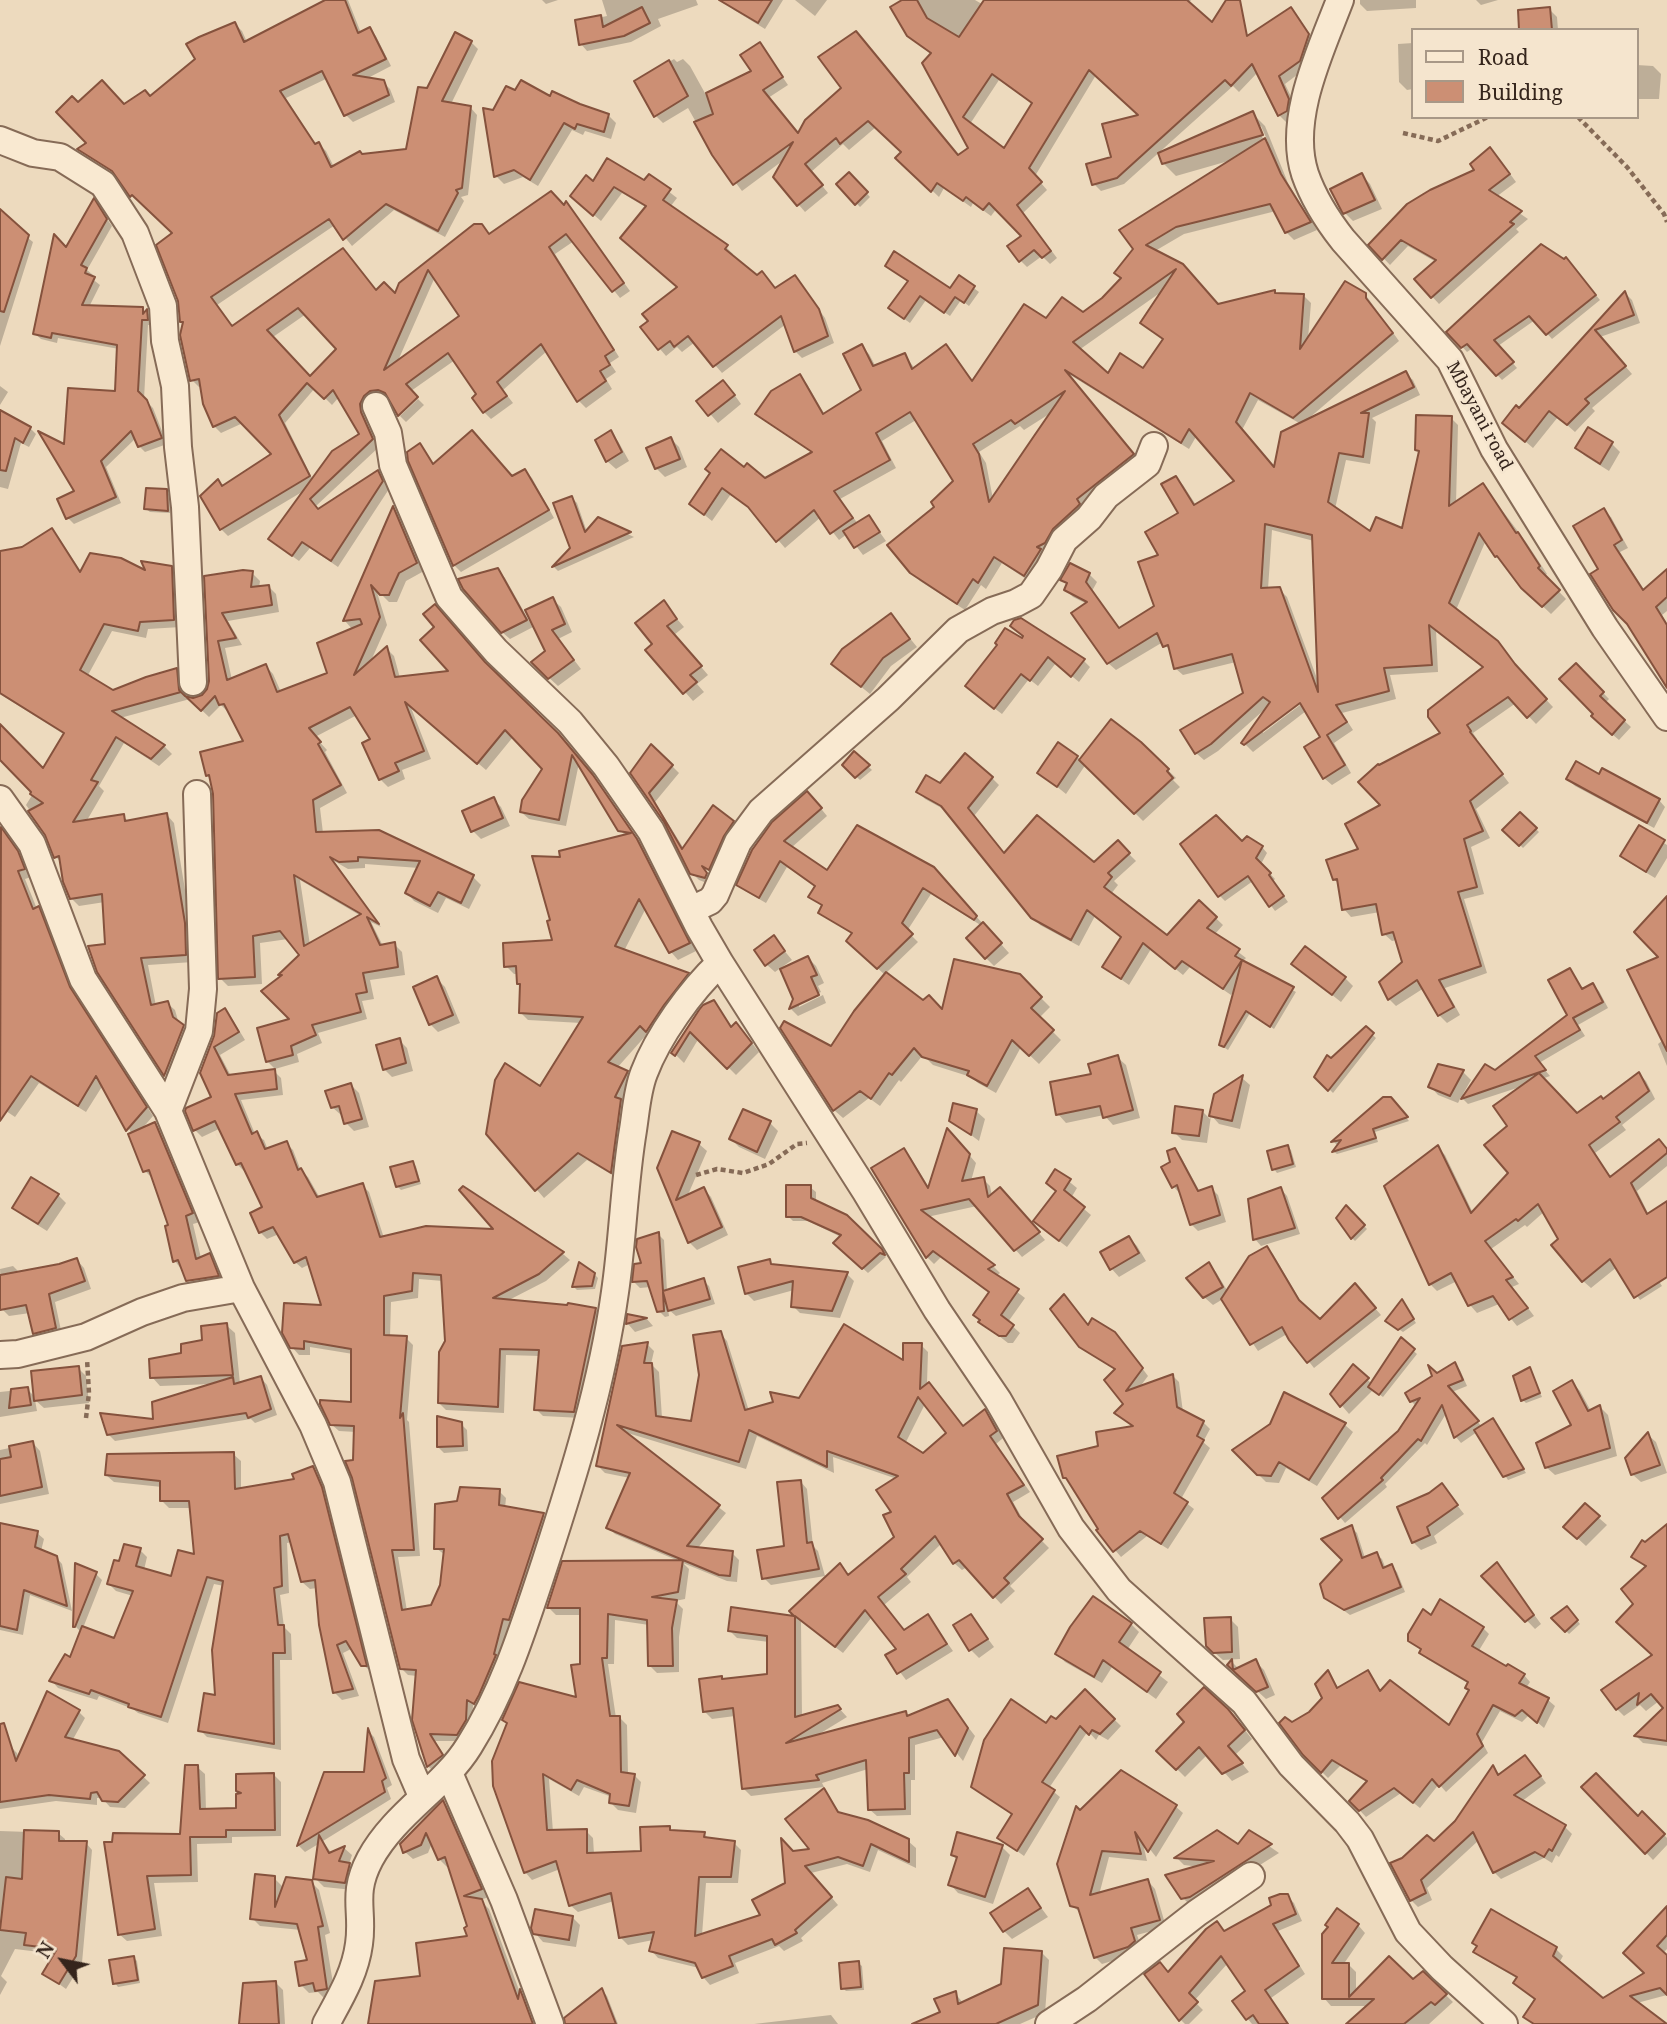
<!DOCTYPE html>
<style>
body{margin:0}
#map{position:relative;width:1667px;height:2024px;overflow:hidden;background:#eddabe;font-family:"Noto Serif",serif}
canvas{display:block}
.legend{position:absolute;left:1411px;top:28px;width:228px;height:91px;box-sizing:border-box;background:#f5e5ce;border:2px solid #a89887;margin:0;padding:9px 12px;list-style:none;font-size:21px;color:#35251c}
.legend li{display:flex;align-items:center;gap:14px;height:35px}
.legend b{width:35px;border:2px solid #a89887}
.north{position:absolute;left:28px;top:1926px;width:70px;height:70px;-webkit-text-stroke:5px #f5e5ce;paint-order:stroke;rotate:302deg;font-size:19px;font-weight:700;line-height:28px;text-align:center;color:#35251c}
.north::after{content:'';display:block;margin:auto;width:24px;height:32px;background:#35251c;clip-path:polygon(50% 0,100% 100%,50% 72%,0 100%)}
</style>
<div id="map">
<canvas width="1667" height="2024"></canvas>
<ul class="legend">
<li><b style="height:9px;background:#f9e9d1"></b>Road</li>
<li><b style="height:19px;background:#cc8f74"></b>Building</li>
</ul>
<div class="north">N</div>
</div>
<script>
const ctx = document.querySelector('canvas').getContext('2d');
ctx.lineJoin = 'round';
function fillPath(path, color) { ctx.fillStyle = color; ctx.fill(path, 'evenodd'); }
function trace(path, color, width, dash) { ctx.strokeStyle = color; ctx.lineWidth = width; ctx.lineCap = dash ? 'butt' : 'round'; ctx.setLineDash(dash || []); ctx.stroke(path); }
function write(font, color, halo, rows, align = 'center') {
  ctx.font = font + ' "Noto Serif",serif'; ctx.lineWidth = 5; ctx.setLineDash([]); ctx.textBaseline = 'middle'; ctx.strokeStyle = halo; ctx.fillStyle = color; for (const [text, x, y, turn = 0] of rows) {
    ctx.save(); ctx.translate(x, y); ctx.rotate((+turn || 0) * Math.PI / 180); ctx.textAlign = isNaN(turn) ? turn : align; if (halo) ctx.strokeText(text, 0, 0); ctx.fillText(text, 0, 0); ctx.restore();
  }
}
const shadow = new Path2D(`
 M327 0H348L361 33 369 29 376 36 391 66 366 79 383 82 390 89 395 102 353 122 346 115 328 78 286 98 316 145 319 144 326 151 334 167 362 156 408 150 428 90 456 35 471 42 478 49 451 104 470 107 477 115 468 195 461 197 464 201 445 237 394 210 352 246 335 225 217 305 233 327 343 250 377 292 395 296 400 284 490 235 564 207 567 204 630 291 620 298 574 241 555 254 619 357 610 363 616 372 606 379 612 389 586 408 579 401 547 351 503 390 513 403 491 419 484 412 478 395 455 360 411 391 389 398H378L367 411 368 420 379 447 316 506 319 510 378 472 385 479 389 489 338 567 310 548 299 561 277 545 307 489 228 536 221 529 218 481 224 487 274 455 243 423 221 433 214 426 202 386 199 387 192 380 184 324 181 321 174 233 132 196 117 175 80 149 88 143 78 104 124 106 150 97 197 59 235 24 242 31 247 42ZM435 277 461 317 397 363ZM306 314 338 349 311 378 273 337ZM315 388 332 405 339 397 361 435 313 480 285 423Z
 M542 0H558L546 4Z
 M602 0H696L698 5 658 19 661 26 631 42 587 51 581 44 577 22 607 16Z
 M729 0H783L765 29 734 10 727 3Z
 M795 0H827L815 16Z
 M905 0H975L1063 51 1031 0H1191L1188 4 1236 46 1291 9 1316 43 1306 68 1285 84 1296 107 1293 118 1286 122 1279 115 1258 72 1239 92 1233 86 1124 184 1101 191 1094 184 1141 116 1096 75 1035 176 1047 190 1023 213 1057 258 1050 264 1042 256 1027 267 1020 260 1023 236 997 208 991 216 973 203 971 207 944 188 939 197 898 158 903 152 876 127 849 150 843 144 811 172 828 193 805 212 775 177 785 159 742 191 714 154 688 108 663 123 656 116 636 82 674 59 677 62 683 59 690 66 706 95 753 72 760 44 788 85 768 98 799 135 844 89 958 157 971 148 932 54 908 34ZM999 80 1033 104 1004 150 970 124Z
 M1360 0H1416V8L1367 11 1360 4Z
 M1476 0H1498L1481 5Z
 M1549 9 1557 17 1558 30H1521Z
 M1413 43V89L1407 90 1399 82 1398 44Z
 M1637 65 1653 66 1661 74 1659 99H1637Z
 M516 93 551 98 608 115 616 123 611 139 585 131 583 135 572 130 538 186 523 177 504 184 496 176 494 112Z
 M1252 113 1265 126 1288 183 1317 230 1294 240 1286 232 1276 211 1184 234 1155 251 1182 266 1218 305 1274 292 1277 295 1304 296 1311 303 1308 339 1365 294 1399 341 1308 419 1405 373 1413 380 1420 395 1372 418 1376 422 1370 464 1346 460 1335 509 1371 533 1404 531 1420 453 1416 450 1451 418 1458 425 1456 503 1483 485 1526 542 1547 574 1544 576 1566 599 1551 614 1531 595 1496 556 1486 540 1456 610 1522 674 1553 707 1536 724 1516 703 1473 733 1477 739 1476 740 1509 783 1476 809 1490 838 1471 847 1484 894 1464 899 1487 973 1445 988 1460 1015 1447 1023 1439 1015 1424 988 1396 1006 1389 999 1404 963 1397 940 1392 941 1384 934 1380 912 1351 917 1344 909 1339 884 1334 879 1361 850 1383 806 1443 734 1485 668 1436 630 1438 672 1390 675 1396 699 1342 713 1353 730 1334 743 1351 773 1332 785 1324 778 1322 738 1306 711 1253 752 1243 742 1265 709 1218 751 1204 760 1196 753 1245 694 1236 662 1183 675 1175 668 1172 653 1163 642 1116 670 1108 663 1087 604 1073 597 1066 590 1068 585 1063 580 1071 565 1089 574 1097 582 1092 591 1120 629 1156 606 1160 556 1180 514 1176 478 1183 485 1196 505 1236 482 1197 435 1189 449 1067 373 1140 461 1032 583 1002 563 986 589 981 585 965 610 920 581 912 572 937 507 956 481 916 420 882 441 896 468 840 499 858 524 869 517 886 541 863 555 847 534 839 540 821 517 785 548 754 512 731 494 712 521 691 504 744 469 765 480 813 453 758 414 800 377 807 384 825 415 863 391 862 347 869 354 876 367 905 355 915 369 946 346 974 382 1047 321 1083 314 1103 299 1123 279 1117 273 1232 160 1176 176 1163 163ZM1257 126H1261L1268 142 1265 143ZM1164 290 1143 323 1165 340 1143 371 1108 375 1079 350ZM1258 400 1301 424 1275 469 1242 430ZM1054 411 993 499 986 463 979 452 1020 426 1024 430ZM1272 530 1314 541 1319 684 1287 597 1279 589H1268ZM1306 697 1308 699 1263 733V729Z
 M1497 156 1516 182 1496 197 1528 219 1516 229 1519 232 1439 304 1416 279 1436 262 1408 246 1390 265 1371 245Z
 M849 174 870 197 860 207 838 184Z
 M1362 175 1370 184 1382 209 1353 221 1345 213Z
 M649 176 677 198 670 207 726 247 733 254 731 257 776 290 795 277 825 318 834 343 802 358 795 351 786 324 722 373 695 342 682 352 677 347 666 356 660 349 679 288 647 208 622 193 601 221 580 203 594 183 645 182Z
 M94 201 112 226 87 270 93 275 91 278 100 285 89 307 142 309 153 317V325H148L144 399 153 408 167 444 145 452 139 446 136 438 106 467 121 503 74 524 68 518 77 492 65 447 117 393 119 349 58 338 57 343 41 339 34 333 67 249Z
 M0 216 33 242 0 346Z
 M1571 265 1600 300 1552 339 1535 320 1498 346 1517 368 1502 380 1473 348 1467 352 1449 332Z
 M887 266 950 290 959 277 979 292 969 306 961 300 950 316 926 300 910 323 896 313 909 282Z
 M1625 293 1632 300 1640 323 1600 337 1632 374 1592 408 1595 411 1575 432 1558 417 1533 448 1512 430 1520 410Z
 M0 386 8 392 0 405Z
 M731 390 741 404 718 423 699 401Z
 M418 399 424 405 406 422 400 416Z
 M0 412 30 428 36 434 29 447 21 443 8 489 0 487Z
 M1589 429 1612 444 1620 452 1609 471 1585 456 1577 448Z
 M610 433 618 441 629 461 616 469 607 461Z
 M671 439 679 447 687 467 665 477 656 468 648 449Z
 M420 445 434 465 512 478 525 471 532 478 554 518 461 572 454 565Z
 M166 491 170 495V513L150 512 146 509Z
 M572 498 577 503 587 532 598 520 634 537 558 571 554 567 572 548Z
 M394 509 400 515 424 571 406 581 397 602H389L376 589 387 625 370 663 387 649 394 656 400 678 491 670 566 743 601 785 645 849 696 951 678 960 671 952 646 908 624 951 688 974 696 982 655 1038 648 1033 617 1068 627 1072 634 1080 623 1103 628 1109 619 1179 587 1160 544 1198 488 1133 541 1088 581 1023 528 1020 521 1013 522 986 518 974H514L506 966 554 942 552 921 562 859 626 836 620 830 579 763 566 826 529 819 521 812 544 769 513 737 486 770 410 705 431 759 402 770 405 779 388 787 380 779 373 740 357 715 315 737 327 750 325 752 347 793 320 808 323 833 379 831 473 877 481 885 469 909 446 898 438 913 414 901 407 893 419 868 365 864V868L348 869 334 861 381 927 371 922 383 946 394 944 402 952 405 975 370 980 374 999 362 1001 367 1019 318 1033 322 1043 297 1054 299 1062 275 1069 267 1061 293 1020 280 975 301 955 288 939 260 943 262 984 228 986 220 978 214 793 212 780 207 775 246 742 228 712 221 705 209 717 190 699 203 696 209 689 210 681 206 578 252 573 260 581 259 588 268 586 276 594 279 612 228 621 242 645 225 648 232 680 266 666 273 674 281 692 329 674 353 630 345 621ZM300 880 361 916 310 945Z
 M1603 510 1611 517 1628 548 1620 552 1645 591 1667 578V611L1662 615 1667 624V686L1651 663 1652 662 1601 570Z
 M52 530 59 538 82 573H148L171 567 179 575 181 627 148 629 146 638 112 631 87 677 113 692 176 670 184 678 186 698 190 699 120 718 164 746 172 754 159 766 124 743 99 786 104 791 86 822 123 816 129 822 167 815 174 823 192 932 193 962 148 965 156 1006 167 1003 175 1010 179 1024 191 1035 173 1082 166 1075 99 971 107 946 105 902 79 906 71 898 62 863 56 857 47 834 26 805 34 792 0 758V727L44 771 65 735 0 694V553L23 548Z
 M498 570 505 578 532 626 552 599 561 607 572 632 558 639 581 669 558 686 533 663 547 652 535 626 510 639 502 632Z
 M663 603 684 627 674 635 708 675 697 684 704 692 693 701 648 650 654 645Z
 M891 615 917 647 891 666 870 694 833 664Z
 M1020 620 1084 661 1090 667 1079 682 1056 663 1038 686 1029 679 1002 714 974 693 1022 641 1025 637Z
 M1576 665 1609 699 1605 703 1631 727 1619 740 1599 723Z
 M1140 743 1176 778 1173 780 1180 787 1143 821 1086 764 1066 794 1040 773 1077 757 1081 760Z
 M652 746 679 773 655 802 684 849 733 822 740 829 716 875 705 869 714 882 712 885 699 880 691 872 666 821 632 773Z
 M855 754 872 770 860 780 844 765Z
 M992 778 999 785 974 816 1005 855 1094 864 1118 843 1136 861 1114 881 1118 885 1111 894 1167 937 1200 903 1223 925 1215 934 1246 958 1242 962 1296 992 1274 1029 1250 1013 1228 1050 1225 1048 1221 1045 1235 989 1231 995 1190 967 1183 975 1151 949 1129 985 1104 967 1123 938 1095 916 1079 946 1040 925 947 811 925 799 918 791 940 785Z
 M1568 779 1659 800 1665 807 1654 828 1575 786Z
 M493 799 501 807 510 826 481 839 473 831Z
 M814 800 827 816 791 848 828 873 940 876 1009 953 994 966 986 958 982 926 931 894 907 931 918 942 885 974 923 1003 943 1012 1019 976 1050 1007 1039 1018 1061 1040 1039 1064 1021 1047 996 1093 978 1083 971 1077 933 1065 923 1055 901 1082 899 1080 880 1106 869 1098 843 1118 834 1110 831 1048 885 975 848 941 853 935 820 912 823 907 810 897 816 887 787 867 766 903 745 891 739 885Z
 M1520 814 1539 832 1523 848 1505 830Z
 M0 826 25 861 31 877 25 879 37 909 46 916 77 997 153 1116 140 1131 155 1124 163 1132 200 1222 193 1224 201 1258 209 1255 217 1263 226 1284 196 1289 175 1261 170 1226 153 1179 145 1171 132 1134 103 1085 86 1112 39 1083 15 1117 3 1109 0 1115V1034L14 999 1 993 0 995Z
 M1639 827 1667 845V858L1655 878 1630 863 1622 855Z
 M1241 843 1262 847 1267 853 1261 864 1275 879 1273 881 1288 902 1275 911 1253 881 1225 901 1220 896Z
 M1667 905V1066L1658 1044 1663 1040 1661 957Z
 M774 938 792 960 775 972 766 964Z
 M808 958 816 966 824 983 818 986 821 992 799 1003V1007L823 995 826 1003 798 1016 791 1009Z
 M1293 964 1345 978 1353 986 1341 1002Z
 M1570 970 1584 990 1593 985 1599 991 1608 1008 1578 1025 1585 1036 1539 1063 1550 1076 1542 1079 1577 1115 1604 1101 1639 1074 1646 1081 1655 1099 1622 1125 1626 1130 1595 1153 1611 1178 1667 1150V1166L1637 1191 1649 1215 1667 1203V1263L1653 1272 1662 1286 1640 1300 1617 1267 1591 1288 1583 1281 1545 1211 1527 1227 1525 1225 1491 1249 1519 1284 1512 1287 1534 1316 1517 1326 1499 1304 1477 1313 1470 1305 1457 1281 1437 1291 1430 1284 1438 1148 1445 1155 1473 1213 1510 1173 1509 1127 1523 1086 1468 1104 1461 1097 1458 1103 1438 1095 1430 1086 1439 1066 1463 1072 1471 1080 1463 1094 1466 1095 1569 1016Z
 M437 979 445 987 460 1023 438 1032 430 1024Z
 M713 1002 733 1028 744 1033 759 1052 736 1075 699 1038 684 1063 673 1052Z
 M224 1010 231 1017 245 1040 220 1055 231 1076 274 1071 281 1078 283 1095 241 1100 255 1134 264 1140 268 1150 286 1143 293 1150 301 1171 308 1177 320 1198 362 1185 369 1192 384 1238 497 1231 463 1188 563 1254 570 1260 546 1281 507 1301 596 1310 603 1317 581 1418 543 1416 536 1409 540 1356 506 1355 504 1413 446 1410 439 1403 447 1341 443 1281 419 1279 418 1298 391 1302 390 1337 406 1338 413 1345 407 1420 409 1422 420 1556 398 1557 407 1611 433 1607 442 1586 445 1555 436 1548 459 1502 499 1491 506 1498 505 1508 544 1515 550 1522 516 1626 510 1624 500 1662 482 1710 473 1705 472 1728 464 1741H435L449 1762 435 1773 428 1766 417 1676 408 1675 401 1668 355 1462 356 1432 339 1431 331 1424 352 1404 353 1354 310 1347V1355H299L292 1347 323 1307 310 1264 302 1268 295 1262 279 1234 267 1239 260 1232 265 1208 246 1170 244 1171 237 1164 221 1128 202 1137 195 1130 213 1098 201 1073Z
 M1366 1029 1376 1038 1333 1093 1317 1077Z
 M399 1040 407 1048 413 1071 392 1077 384 1069Z
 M1117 1057 1126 1065 1140 1118 1113 1125 1104 1115 1066 1123 1058 1114 1093 1075Z
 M1242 1078 1250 1085 1240 1129 1219 1124 1211 1115 1215 1096Z
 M351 1085 359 1093 369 1127 354 1131 346 1123 344 1115H341L332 1107Z
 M1384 1099 1394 1103 1409 1121 1375 1132 1378 1142 1337 1154 1334 1152 1338 1146 1334 1142Z
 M976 1111 985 1119 979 1141 951 1120Z
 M1202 1111 1210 1119 1211 1116 1207 1143 1182 1140 1174 1132Z
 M770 1123 778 1131 765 1159 739 1147 731 1139Z
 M954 1137 976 1163 971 1181 983 1179 990 1186 992 1196H1007L1045 1240 1022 1257 977 1206 927 1217 993 1266 1000 1273 996 1276 1025 1298 1008 1322 1020 1333 1013 1343H1008L981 1322 991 1293 941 1257 934 1264 927 1257 874 1168 904 1150 911 1158 930 1189Z
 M699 1144 707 1151 687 1197 704 1189 711 1197 728 1235 697 1250 689 1242 659 1168Z
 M1288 1147 1291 1150 1296 1167 1277 1173 1274 1169Z
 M1174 1150 1181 1157 1200 1192 1211 1188 1218 1195 1226 1222 1198 1231 1191 1224 1180 1194 1174 1187 1163 1168 1172 1163Z
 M412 1163 416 1166 421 1184 401 1190 397 1186Z
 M1056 1171 1077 1188 1071 1198 1091 1215 1067 1247 1042 1228 1058 1192 1048 1183Z
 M32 1180 58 1195 66 1203 47 1231 23 1216 15 1208Z
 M810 1187 816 1192V1202L846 1216 886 1257 868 1273 835 1243 841 1237 808 1221H793L788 1216Z
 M1281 1189 1287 1196 1300 1234 1261 1246 1255 1239Z
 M1346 1208 1367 1229 1355 1241 1352 1238Z
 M658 1234 664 1240 667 1291 703 1280 709 1286 715 1304 676 1316 668 1309 669 1316 665 1317 659 1311 651 1287 640 1288 634 1282Z
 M1129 1238 1137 1246 1146 1261 1119 1277 1111 1268Z
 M1267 1248 1273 1254 1304 1307 1320 1322 1361 1292 1381 1315 1314 1368 1287 1334 1258 1351 1223 1299 1213 1305 1204 1297 1208 1264 1216 1272 1228 1292Z
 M77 1260 84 1268 91 1289 55 1302 62 1335 42 1341 34 1333 30 1313 9 1316 2 1309 0 1269 13 1266 20 1273Z
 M769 1261 774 1266 847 1274 854 1281 840 1318 800 1313 793 1306 794 1290 754 1301 746 1293Z
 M594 1274 598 1278 595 1289 577 1290 574 1287Z
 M1064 1296 1089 1327 1121 1340 1148 1376 1139 1388 1173 1376 1179 1382 1183 1412 1203 1422 1210 1429 1203 1442 1210 1448 1181 1499 1194 1509 1168 1549 1147 1536 1121 1557 1098 1530 1100 1529 1071 1484 1064 1477 1100 1447 1135 1427 1125 1404 1116 1370 1088 1353 1080 1346Z
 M1405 1305 1416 1323 1403 1332 1391 1324Z
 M629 1316 647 1319 653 1326 635 1332 628 1324Z
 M226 1325 235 1333 240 1384 261 1378 267 1385 277 1415 255 1423 251 1419 115 1441 108 1434 155 1421 212 1384 160 1386 152 1377Z
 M720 1333 727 1341 749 1411 799 1400 905 1363 921 1345 928 1352 927 1383 964 1428 985 1411 992 1418 1003 1438 996 1444 1030 1492 1013 1502 1026 1525 1049 1548 1010 1586 1015 1591 1001 1604 967 1567 962 1570 954 1563 942 1543 907 1577 911 1582 884 1605 904 1631 928 1616 953 1651 906 1680 888 1656 898 1649 872 1617 843 1653 801 1621 802 1717 838 1707 847 1717 816 1736 905 1713 909 1717 948 1701 975 1736 963 1761 944 1737 915 1745V1780H911V1815L877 1816 869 1809 868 1769 822 1783 824 1787 751 1796 744 1789 735 1716 712 1719 704 1711 721 1678 724 1681 769 1675V1642L737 1638 730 1631 733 1609 798 1618 840 1565 849 1576 896 1538 893 1513 897 1479 833 1457 834 1473 757 1436 746 1469 621 1431 726 1513 697 1549 732 1553 739 1560 737 1582 727 1581 683 1563 689 1569 685 1599 675 1601 683 1609 679 1637V1672L657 1673 650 1666 649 1625 615 1620 614 1664H608L616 1718H620L627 1725 628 1774 634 1775 641 1782 636 1813 618 1810 611 1803 612 1797 584 1787 579 1796 549 1779 553 1832 586 1831 593 1838 594 1854 643 1852 669 1828 674 1832 704 1834 709 1839 734 1843 741 1850 738 1883H706L702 1935 762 1916 787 1884 793 1852 812 1851 823 1790 841 1814 908 1841 916 1848V1868L878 1850 870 1872 847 1864 811 1873 838 1905 801 1938 803 1941 784 1951 779 1946 735 1963 739 1973 710 1985 703 1977 699 1968 658 1958 651 1950 653 1940 628 1945 621 1938 614 1901 578 1912 570 1905 560 1869 532 1880 525 1872 495 1785 578 1699 581 1666 582 1615H556L549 1608 681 1562 615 1534 608 1527 630 1478 605 1473 598 1466 647 1344 654 1351 651 1364 659 1372 662 1418 692 1423ZM925 1404 949 1434 923 1455 905 1444Z
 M1401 1340 1417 1354 1383 1397 1373 1390 1349 1414 1332 1394 1353 1366 1372 1384Z
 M1454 1364 1460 1370 1467 1386 1452 1392 1482 1427 1496 1424 1526 1473 1508 1480 1477 1432 1461 1443 1456 1437 1447 1412 1427 1445 1425 1443 1385 1484 1387 1487 1345 1523 1324 1498 1399 1432 1416 1406 1411 1401 1436 1375Z
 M78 1368 86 1376 89 1403 44 1408 35 1400 37 1411 0 1417V1392L27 1389 35 1397Z
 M1530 1369 1542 1397 1526 1403 1523 1400Z
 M1572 1382 1580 1391 1591 1411 1600 1407 1608 1415 1617 1456 1555 1475 1546 1467 1574 1426Z
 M1285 1394 1345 1425 1353 1432 1317 1486 1286 1468 1279 1483 1266 1482 1235 1451 1272 1425Z
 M461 1424 467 1430 468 1451 444 1453 438 1447Z
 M1648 1435 1656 1442 1667 1473 1641 1482 1632 1474Z
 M33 1443 40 1451 49 1494 0 1504V1450Z
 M233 1454 241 1461V1490L297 1481 312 1468 319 1476 329 1496 373 1673 363 1665 353 1648 343 1653 359 1696 342 1700 334 1692 317 1588 310 1589 302 1582 292 1542 287 1543 289 1593 280 1595 284 1627 291 1634 292 1660H280L281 1750 207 1737 200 1730 217 1697 224 1586 214 1584 168 1723 138 1713 133 1709 99 1696 97 1700 58 1688 51 1680 71 1660 82 1633 75 1626 96 1574 102 1580 83 1628 115 1640 133 1596 116 1591 109 1584 120 1563 140 1550 147 1557 144 1570 173 1578 196 1556 192 1508H169L161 1500 162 1487 114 1482 106 1475Z
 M801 1482 807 1489 813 1546 818 1551 825 1576 771 1585 764 1578 786 1547Z
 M1442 1486 1464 1514 1434 1536 1437 1543 1421 1550 1413 1542 1429 1495Z
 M1585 1506 1607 1525 1586 1546 1574 1535Z
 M0 1524 37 1533 44 1539 41 1551 56 1557 62 1564 72 1611 30 1595 23 1635 0 1630Z
 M1667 1527V1746L1643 1743 1636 1736 1665 1708 1659 1701 1646 1711 1640 1705 1624 1716 1617 1709 1654 1655 1636 1604 1646 1568 1634 1557 1646 1544Z
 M1352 1528 1357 1533 1365 1558 1376 1554 1382 1559 1386 1569 1392 1566 1397 1572 1405 1592 1350 1615 1325 1597 1344 1560Z
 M1497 1564 1541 1624 1535 1629 1484 1576Z
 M1570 1612 1580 1624 1569 1634 1553 1618Z
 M971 1616 994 1647 979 1658 971 1650Z
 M1432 1617 1483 1628 1489 1634 1478 1652 1524 1675 1530 1682 1526 1688 1548 1700 1555 1706 1544 1728 1529 1715 1522 1722 1500 1711 1482 1742 1488 1753 1446 1792 1439 1784 1420 1808 1401 1793 1366 1817 1351 1801 1368 1783 1340 1766 1328 1778 1304 1754 1291 1724 1310 1714 1324 1698 1328 1673 1339 1689 1368 1672 1382 1692 1450 1728 1471 1691 1469 1684 1427 1659 1421 1653 1422 1651 1409 1640Z
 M1230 1619 1238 1627 1240 1659 1223 1660 1207 1646Z
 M1131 1624 1139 1632 1127 1650 1168 1682 1156 1699 1112 1667 1102 1683 1065 1662 1057 1653Z
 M1232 1662 1239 1669 1256 1662 1264 1670 1275 1695 1266 1699 1229 1665Z
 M1085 1691 1121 1726 1108 1740 1099 1735 1096 1740 1088 1731 1049 1788 1060 1797 1024 1856 999 1838 1013 1815 973 1786 1047 1725 1056 1721Z
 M79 1712 85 1718 72 1741 118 1753 150 1783 125 1808 110 1807 102 1798H97V1805L56 1801 0 1809V1745L10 1746 17 1753 19 1759Z
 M1236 1719 1252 1739 1235 1755 1249 1772 1232 1781 1208 1754 1185 1777 1159 1751Z
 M369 1732 374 1737 392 1785 387 1788 391 1799 323 1841 332 1854 344 1848 352 1855 349 1864 357 1872 353 1890 324 1887 315 1878 320 1843 305 1852 299 1846 325 1774 366 1773Z
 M1532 1764 1546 1783 1521 1802 1565 1827 1572 1834 1559 1857 1556 1855 1552 1863 1544 1858 1501 1879 1494 1872 1479 1840 1427 1888 1432 1900 1418 1907 1411 1900 1434 1844 1456 1822 1493 1768 1501 1775Z
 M197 1767 205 1774 206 1811 238 1810 243 1795 238 1790 274 1775 281 1782V1836L232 1837V1843L197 1844 198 1882 154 1883 162 1936 127 1941 119 1934 106 1843 182 1836Z
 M1584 1787 1638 1818 1643 1814 1667 1838V1845L1653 1860Z
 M443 1802 451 1809 489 1897 480 1900 489 1909 519 1990 527 1998 537 2024H370L469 1938 470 1927 450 1866 447 1867 439 1859 432 1843 428 1853 413 1859 405 1852Z
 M1175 1806 1183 1813 1156 1857 1142 1839 1147 1861 1109 1857 1099 1895 1148 1881 1155 1889 1166 1927 1137 1935 1142 1949 1135 1954 1102 1964 1095 1957 1081 1913 1071 1905 1080 1812Z
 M0 1831 58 1833 65 1839V1843H86L92 1850 82 1963 66 1989 44 1973 56 1954 15 1949 1 1976 7 1982 0 1995Z
 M1249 1832 1279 1853 1198 1904 1191 1906 1183 1898 1200 1867 1184 1865 1177 1858 1239 1846Z
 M1002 1847 1010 1855 993 1904 958 1893 950 1884 958 1860 952 1855Z
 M274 1878 284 1888 311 1882 319 1890 330 1933 325 1935 335 1995 324 1998 318 1992 309 1993 301 1985 309 1961 301 1930 260 1926 252 1918Z
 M1028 1890 1048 1917 1012 1939 1004 1931Z
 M1287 1896 1294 1903 1302 1921 1278 1931 1305 1974 1271 1998 1289 2024H1267V2016L1257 2024H1252L1234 2002 1247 1991 1228 1963 1194 2001 1203 2010 1189 2024H1185L1180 2019 1169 1974 1225 1932Z
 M572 1917 580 1925 576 1947 543 1942 535 1933Z
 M1667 1922V1949L1662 1954 1667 1958V1995L1637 2003 1666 2024H1533L1525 2016 1536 2000 1515 1983 1518 1979 1482 1958 1475 1952 1556 1949 1563 1956 1559 1963 1603 2000 1647 1973 1625 1953Z
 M1358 1925 1365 1933 1343 1965H1349L1356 1972V1993L1413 1982 1423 1973 1453 2002 1429 2024H1348L1369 2006H1331L1324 1998V1934Z
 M1041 1952 1049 1960 1045 2013 1020 2024H942L955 1993 963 2003 1003 1985Z
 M133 1957 137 1961 140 1983 118 1987 115 1983Z
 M858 1963 862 1966 864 1990 846 1991 843 1988Z
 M276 1983 283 1990 285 2024H241Z
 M602 1990 607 1996 618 2024H567Z
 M831 2015 838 2024H754Z`);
const building = new Path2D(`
 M325 0H345L358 33 370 27 386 59 353 75 384 80 389 95 344 116 322 71 280 91 315 144 319 142 331 167 360 151 362 154 406 149 418 87 427 88 455 32 472 41 442 101 471 106 462 188 456 190 458 193 438 231 386 204 343 240 329 219 211 297 232 326 343 248 376 290 384 282 395 293 399 283 474 224H482L489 234 551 191 564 205 566 201 624 283 612 292 566 234 549 247 614 350 605 356 610 365 600 371 606 381 577 402 541 344 497 382 507 396 483 413 472 398 476 394 448 353 406 384 418 397 398 416 385 393 378 390 370 391 364 396 360 404 361 412 373 439 310 499 318 509 378 470 383 481 331 561 302 542 292 556 268 539 332 451 359 434 333 390 324 399 307 383 279 415 310 476 220 530 200 496 218 479 222 486 271 454 235 417 213 427 203 404 199 379 190 381 180 335 183 322H180L178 301 156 245 172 233 132 195 130 197 112 171 77 149 86 143 56 112 72 96 78 102 102 80 124 104 145 90 150 96 195 59 186 44 199 37 235 22 244 42ZM428 270 459 316 384 370ZM298 308 336 349 310 376 267 330Z
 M719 0H772L758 23Z
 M902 0H917L927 18 959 37 984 0H1187L1212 22 1226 0H1240L1247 36 1291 7 1309 34 1300 61 1279 76 1289 99 1287 111 1278 116 1252 64 1231 86 1225 80 1117 178 1092 185 1086 164 1111 157 1102 124 1138 115 1089 70 1029 168 1042 182 1017 205 1051 251 1042 258 1034 250 1019 262 1007 246 1021 236 989 203 983 210 966 197 963 201 937 183 931 192 895 158 901 152 868 121 840 144 836 138 805 164 823 185 797 206 773 177 793 142 733 185 712 155 694 122 713 114 706 93 751 71 740 55 760 42 783 77 763 90 798 133 805 120 841 88 818 57 856 31 958 155 968 148 922 63 931 53 907 36 890 7ZM992 74 1032 103 1004 148 963 117Z
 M642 7 650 23 624 36 579 45 575 20 601 15 603 27Z
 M1550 7 1552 30H1519L1518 10Z
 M669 60 688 96 654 117 634 81Z
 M521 80 550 96 552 91 580 104 609 114 604 132 577 124 575 129 564 123 530 180 514 170 494 177 483 108 493 110 506 86 515 90Z
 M1253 111 1263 135 1162 164 1158 153Z
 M1265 138 1281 174 1311 222 1285 233 1270 204 1176 227 1146 245 1183 264 1218 304 1275 290V293L1304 294 1300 349 1345 281 1366 293V298L1393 333 1293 418 1250 393 1236 422 1274 467 1281 432 1406 371 1414 387 1361 413H1369L1363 457 1339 453 1328 502 1370 531 1376 517 1402 528 1419 451 1415 450 1416 415 1452 416 1449 506 1483 483 1516 533 1518 532 1540 566 1538 568 1560 590 1542 607 1521 588 1497 556 1495 557 1479 533 1449 603 1498 641 1515 664 1547 699 1527 718 1508 697 1467 725 1471 731 1470 732 1503 774 1470 801 1483 831 1464 839 1477 887 1458 892 1481 966 1439 980 1454 1007 1438 1016 1417 980 1388 1000 1379 982 1402 962 1393 932 1382 935 1376 904 1342 910 1337 879 1333 880 1326 860 1358 849 1345 824 1380 805 1358 782 1378 764 1379 765 1440 733 1428 717V710L1483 667 1429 625 1432 665 1384 668 1389 691 1336 705 1347 722 1327 735 1345 765 1323 779 1304 747 1320 737 1300 703 1244 745 1241 743 1270 702 1263 697 1211 744 1195 754 1180 730 1243 693 1232 654 1174 669 1168 645 1163 647 1157 633 1107 664 1071 613 1087 602 1064 590 1067 583 1060 580 1070 563 1090 573 1086 582 1119 628 1154 606 1138 562 1158 555 1145 532 1178 513 1161 484 1176 476 1194 505 1234 481 1189 429 1181 443 1065 370 1134 454 1077 499 1080 504 1077 507 1053 529 1045 543 1037 547 1041 549 1024 576 994 557 978 583 973 579 957 604 910 573 887 545 934 507 931 502 953 481 910 412 876 433 890 460 834 491 853 518 830 534 814 510 776 542 748 507 722 488 704 515 689 504 710 473 705 469 721 449 744 467 747 463 765 478 812 452 755 414 771 391 800 374 823 414 861 390 843 354 862 344 873 366 905 353 912 369 946 344 972 381 1024 304 1046 318 1062 297 1083 312 1102 298 1121 278 1114 273 1133 249 1119 230ZM1176 269 1140 323 1163 339 1143 368 1120 353 1108 373 1073 342ZM1065 391 1034 436 989 502 979 454 973 444 1011 420 1015 424ZM1265 524 1312 535 1318 692 1280 587 1261 588Z
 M1490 147 1510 174 1489 190 1522 211 1510 222 1514 224 1431 298 1414 279 1436 260 1401 240 1382 260 1368 245 1407 204 1430 190 1474 170 1470 164Z
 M607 158 644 180 649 174 671 189 663 200 728 245 725 249 757 275 762 271 775 288 795 275 819 309 828 336 794 352 781 316 713 367 688 336 674 347 670 341 658 350 640 327 648 321 642 314 677 287 620 238 646 206 614 187 593 216 570 196 586 175 593 181Z
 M849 172 868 192 855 205 836 184Z
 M1362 173 1375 200 1343 214 1330 189Z
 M94 198 107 219 81 265 87 268 85 273 95 277 82 305 143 307V314L147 309 148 320H142L138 391 147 400 162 438 138 447 131 431 101 461 116 497 66 519 57 499 74 491 38 431 64 444 68 388 115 391 117 345 52 333 51 338 33 334 54 234 66 247Z
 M0 209 29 235 4 312 0 311Z
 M1541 244 1564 259 1566 257 1596 295 1546 335 1529 316 1494 340 1514 362 1496 376 1467 344 1461 348 1446 332Z
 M894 251 950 288 959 275 975 286 964 303 955 297 944 313 920 296 904 319 888 308 908 281 885 266Z
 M1625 291 1634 315 1595 330 1626 366 1585 399 1589 403 1567 425 1549 411 1525 442 1502 423 1516 405 1519 408Z
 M723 380 735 395 708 416 696 401Z
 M0 410 31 427 23 443 15 438 6 471 0 470Z
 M1588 427 1613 442 1600 464 1575 448Z
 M472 430 512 476 525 469 549 510 453 566 408 461 407 452 420 443 433 464Z
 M611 430 622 452 606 462 595 440Z
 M671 437 680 459 655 469 646 448Z
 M146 488 167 489 168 511 144 509Z
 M572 496 585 532 598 517 631 532 552 567 570 548 553 503Z
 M393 506 417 563 399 573 389 595H380L371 585 380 617 354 675 387 646 395 677 448 671 420 640 434 627 423 614 435 604 485 662 558 733 593 775 637 839 690 943 669 953 639 899 615 946 689 973 664 1005 646 1032 640 1026 608 1062 628 1071 615 1097 621 1099 611 1173 578 1153 535 1191 486 1134 495 1080 505 1063 540 1086 583 1017 519 1013 520 984H517L516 966 504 967 503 943 552 940 547 921 550 920 532 856 560 857 559 851 631 833 618 831 572 755 559 820 520 812 522 800 542 769 505 730 477 764 405 702 424 751 395 763 399 771 379 780 362 743 370 739 350 707 309 728 321 742 318 744 341 785 313 800 316 832 379 830 474 875 461 903 438 892 430 906 405 893 420 861 358 857V861L339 862 330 857 379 924 367 917 380 945 395 942 398 967 363 973 367 992 356 994 361 1012 312 1025 316 1035 291 1046 293 1055 266 1062 257 1028 289 1019 261 991 282 975H278L299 955 280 931 253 936 255 977 218 979 213 794 209 775 206 776 200 752 243 741 224 704 219 705 215 696 201 711 181 692 112 711 165 745 151 759 116 737 91 780 98 782 73 822 124 814 125 821 167 813 185 923 186 955 141 958 151 1005 168 1001 173 1017 184 1025 164 1076 97 972 88 946 105 944 102 894 70 899 63 882 59 856 54 858 45 835 28 811 43 803 30 794 31 792 0 760V724L43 768 64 733 0 693V551L22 547 52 528 80 572 90 553 121 558 145 570 141 561 172 566 174 620 140 622 138 631 104 624 80 670 113 690 146 677 177 668 179 690 185 696 193 698 202 695 207 689 209 681 204 576 243 570 253 571 251 587 269 585 272 605 222 613 236 638 218 641 227 680 266 664 277 692 327 673 317 643 362 624 360 619 343 621ZM294 875 361 914 304 946Z
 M1604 508 1622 540 1614 545 1643 590 1667 569V597L1656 607 1667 625V688L1627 624 1613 610 1590 574 1598 569 1573 526Z
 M869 515 880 532 854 548 843 531Z
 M498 568 527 620 501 633 463 589 458 579Z
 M553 597 565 624 552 630 574 660 548 679 531 662 545 651 525 610Z
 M664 600 677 619 667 626 702 666 690 675 697 682 683 694 645 650 652 644 635 623Z
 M891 613 910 639 883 658 861 687 831 664 842 649Z
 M1021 618 1085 659 1071 677 1048 657 1030 681 1021 674 994 709 965 686 997 645 995 643 1005 628 1022 638 1023 636 1010 626 1014 620Z
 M1576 663 1604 692 1600 696 1625 720 1612 735 1591 716 1593 714 1559 679Z
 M1111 719 1141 742 1169 769 1167 771 1173 778 1134 814 1079 760Z
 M1058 742 1078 756 1057 787 1037 773Z
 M651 744 673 765 649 793 682 849 713 805 734 821 724 836 709 870 702 866 707 873 705 878 690 874 664 822 630 773Z
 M854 751 870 765 855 778 842 765Z
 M965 753 993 777 968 808 1004 853 1037 815 1094 862 1118 840 1130 853 1108 873 1112 877 1104 887 1167 935 1199 900 1217 917 1207 928 1240 949 1235 956 1242 960 1223 989 1182 961 1175 969 1143 943 1121 979 1102 967 1121 937 1087 910 1071 940 1031 918 941 806 916 792 926 775 940 783Z
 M1576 761 1599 774 1602 768 1660 799 1647 823 1566 779Z
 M807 791 822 808 784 841 827 870 857 825 934 867 977 916 974 920 923 888 902 923 913 934 877 969 846 941 852 933 818 913 822 905 808 897 815 886 780 861 759 898 736 885 752 850 772 822Z
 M494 797 503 818 471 832 462 811Z
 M1520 812 1537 828 1519 846 1502 830Z
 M1216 815 1242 841 1247 836 1263 846 1256 858 1271 873 1269 875 1284 896 1269 907 1248 876 1218 897 1180 844Z
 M1639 825 1665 840 1646 872 1620 856Z
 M1 827 18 851 25 869 18 871 33 909 39 906 70 987 147 1107 126 1131 96 1076 78 1106 31 1076 0 1121Z
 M1667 896V1051L1627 970 1658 957 1634 932Z
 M983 922 1002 943 985 959 966 938Z
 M774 935 785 951 765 966 754 950Z
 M1305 946 1346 977 1332 995 1291 964Z
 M808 956 817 975 811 977 819 995 789 1009 793 999 780 969Z
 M954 959 1020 974 1042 997 1031 1008 1054 1030 1029 1056 1012 1040 987 1086 967 1075 969 1071 922 1057 914 1048 892 1075 889 1073 871 1099 860 1091 833 1111 780 1028 784 1021 831 1046 854 1011 886 972 923 1000 929 995 942 1009Z
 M1242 960 1294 987 1270 1027 1246 1011 1224 1047 1219 1045Z
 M1570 968 1582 989 1593 983 1603 1002 1573 1018 1580 1030 1535 1056 1546 1070 1461 1099 1485 1064 1495 1070 1567 1015 1548 980Z
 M437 976 453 1015 429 1025 413 987Z
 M714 1000 731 1027 736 1022 752 1043 727 1069 690 1032 675 1056 671 1053 699 1010 703 1005Z
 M225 1008 239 1032 214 1047 228 1075 275 1069 277 1089 235 1094 252 1134 257 1131 265 1149 287 1141 298 1170 301 1168 317 1197 363 1183 380 1237 426 1226 493 1229 459 1190 463 1186 564 1252 539 1274 493 1298 567 1305 568 1303 596 1308 574 1412 534 1410 539 1350 500 1349 498 1407 438 1403 439 1352 445 1341 441 1275 413 1273 412 1291 384 1296V1335L407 1336 400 1418 403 1413 414 1550H392L402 1610 431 1605 440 1585 444 1549H434L435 1504 457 1501 460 1487 500 1489 499 1505 544 1513 509 1620 503 1619 494 1654 496 1655 479 1695 474 1704 467 1700 466 1720 457 1735 430 1734 443 1755 427 1767 412 1720 416 1670 400 1669 352 1478 345 1461 353 1460 354 1426 330 1425 320 1404V1400L351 1402V1349L304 1341V1349L290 1348 282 1333 284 1303 321 1305 306 1257 294 1263 273 1227 259 1233 250 1213 262 1207 241 1163 236 1165 215 1121 193 1131 185 1111 186 1108 211 1097 200 1073 214 1036 217 1013Z
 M1366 1026 1374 1033 1328 1091 1314 1077 1327 1055 1331 1058Z
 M400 1038 406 1063 383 1070 376 1045Z
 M1118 1055 1133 1110 1103 1118 1100 1106 1056 1115 1050 1082 1091 1074 1088 1064Z
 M1438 1064 1464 1070 1450 1096 1428 1087Z
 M1639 1072 1649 1091 1616 1117 1620 1122 1589 1145 1610 1177 1659 1139 1667 1149V1153L1631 1183 1647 1214 1667 1201V1277L1634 1298 1610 1259 1582 1282 1551 1245 1558 1239 1538 1204 1518 1221 1516 1219 1485 1241 1513 1277 1506 1280 1528 1308 1509 1320 1493 1296 1468 1306 1451 1273 1429 1285 1384 1186 1438 1145 1471 1213 1508 1173 1484 1145 1507 1126 1493 1106 1539 1073 1577 1113 1601 1096 1603 1099Z
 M1243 1075 1232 1121 1209 1116 1214 1094Z
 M351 1083 362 1119 344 1124 339 1106 331 1108 325 1091Z
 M1383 1097H1391L1408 1117 1373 1129 1376 1138 1332 1152 1341 1140 1331 1142Z
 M953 1103 977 1109 971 1135 949 1121Z
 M1175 1106 1203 1110 1199 1136 1172 1133Z
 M743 1109 771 1121 757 1152 729 1139Z
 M155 1122 193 1213 186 1216 196 1259 210 1253 219 1276 186 1281 178 1260 173 1262 165 1226 168 1225 149 1170 143 1172 128 1134Z
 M947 1128 970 1154 962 1181 984 1177 988 1197 1000 1187 1040 1232 1014 1251 969 1199 921 1210 995 1265 988 1269 1019 1289 1001 1315 1014 1325 1006 1336H999L978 1322 980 1320 973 1315 989 1292 933 1251 926 1258 871 1168 904 1148 928 1188Z
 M672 1131 700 1142 676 1200 704 1187 722 1227 688 1243 657 1168Z
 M1288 1145 1293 1164 1272 1170 1267 1151Z
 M1175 1148 1198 1191 1212 1186 1220 1215 1190 1225 1177 1185 1172 1188 1161 1167 1170 1162 1167 1151Z
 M413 1161 419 1181 396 1187 390 1167Z
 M1055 1169 1071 1179 1064 1190 1085 1207 1059 1241 1033 1221 1056 1191 1046 1183Z
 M31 1177 59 1194 38 1224 12 1208Z
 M786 1185H811V1198L847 1215 882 1249 885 1255 880 1253 862 1269 833 1243 841 1235 801 1217H786Z
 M1281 1187 1295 1228 1253 1240 1248 1199Z
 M1346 1205 1365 1225 1351 1239 1336 1218Z
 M659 1232 663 1291 704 1278 710 1299 668 1311 663 1292 664 1311 657 1312 647 1281 632 1282 634 1264 641 1263 636 1247 637 1239Z
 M1129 1236 1139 1253 1110 1270 1100 1252Z
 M1267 1246 1299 1300 1320 1319 1355 1283 1376 1308 1307 1363 1289 1340 1282 1327 1250 1345 1221 1299 1249 1256Z
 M77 1258 85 1281 49 1294 56 1328 33 1334 26 1305 0 1310V1275L59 1264Z
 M770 1259 771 1264 848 1272 832 1311 791 1307 793 1281 745 1294 738 1267Z
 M579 1262 595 1273 592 1286 572 1287Z
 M1209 1262 1223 1287 1203 1298 1186 1278Z
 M1064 1294 1088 1325 1092 1318 1115 1332 1143 1368 1126 1391 1173 1374 1177 1407 1204 1421 1197 1436 1204 1440 1174 1493 1188 1502 1161 1544 1140 1531 1113 1552 1096 1530 1098 1529 1066 1478H1063L1057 1456 1098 1446 1096 1432 1133 1426 1114 1413 1123 1404 1104 1380 1115 1369 1079 1347 1050 1309Z
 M1402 1299 1414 1319 1398 1330 1385 1321Z
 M627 1314 647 1318 626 1324Z
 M227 1323 233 1375 150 1378 149 1359 181 1353V1344L202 1340 201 1326Z
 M844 1324 903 1360V1343H922L920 1389 929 1382 963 1426 985 1409 997 1431 990 1436 1024 1485 1007 1494 1019 1516 1043 1539 1004 1578 1009 1583 993 1598 959 1560 953 1564 935 1536 901 1569 906 1574 878 1597 904 1630 928 1614 947 1644 897 1674 885 1655 896 1649 865 1610 835 1647 795 1616V1717L838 1705 841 1709 786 1743 906 1711 907 1716 948 1699 968 1728 955 1756 937 1730 909 1738V1773H904L905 1809 868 1810 866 1760 816 1775 819 1780 742 1789 733 1708 703 1712 699 1679 722 1676V1679L767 1674V1636L728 1631 731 1607 794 1616 789 1611 840 1563 848 1575 894 1537 883 1515 891 1512 876 1490 898 1476 827 1451V1467L749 1430 739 1462 617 1425 720 1505 687 1546 733 1551 730 1576 719 1575 606 1528 630 1473 596 1466 622 1346 648 1342 644 1363H652L656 1416 691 1421 699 1375 693 1335 721 1331 745 1410 773 1402 770 1392 799 1398ZM918 1397 946 1433 923 1453 898 1437Z
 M1401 1337 1415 1349 1379 1395 1368 1387Z
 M1455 1362 1463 1380 1448 1386 1479 1421 1454 1438 1442 1405 1421 1441 1418 1439 1381 1478 1383 1480 1338 1519 1322 1498 1398 1431 1420 1398 1410 1402 1405 1393 1432 1376 1428 1365 1437 1373Z
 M1353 1364 1369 1378 1340 1407 1330 1394Z
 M79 1366 82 1395 34 1401 31 1371Z
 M1530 1367 1540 1393 1521 1401 1513 1376Z
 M261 1376 271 1409 248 1418 246 1413 107 1435 100 1413 153 1419 152 1402 233 1377 234 1384Z
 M1572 1380 1588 1411 1600 1405 1610 1448 1545 1468 1536 1443 1571 1425 1553 1391Z
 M28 1387 31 1405 9 1408 11 1389Z
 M1284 1392 1346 1423 1309 1480 1279 1462 1271 1476 1257 1475 1232 1450 1270 1424Z
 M437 1416 462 1422 463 1446 437 1447Z
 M1493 1418 1524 1469 1503 1477 1474 1430Z
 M1648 1432 1660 1465 1631 1475 1625 1458Z
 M33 1441 42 1487 0 1496V1459L11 1457 9 1446Z
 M234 1452 235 1489 294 1479 292 1474 313 1466 322 1487 367 1666H361L346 1641 337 1645 353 1689 333 1693 319 1625 315 1580 301 1582 288 1534 280 1536 282 1586 274 1588 278 1625H284L285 1653H273L274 1744 198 1731 204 1693 215 1695 212 1650 223 1581 207 1577 161 1717 128 1707 129 1704 91 1690 89 1694 49 1681 65 1654 70 1657 82 1626 114 1638 133 1591 107 1584 114 1560 119 1561 124 1544 141 1548 136 1566 171 1576 178 1550 194 1554 189 1501H160V1481L105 1475 107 1454Z
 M801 1480 807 1543 812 1542 819 1569 762 1579 757 1550 784 1546 777 1482Z
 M1442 1483 1458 1505 1427 1527 1430 1535 1412 1543 1397 1507 1429 1493Z
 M1585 1503 1600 1516 1577 1539 1563 1527Z
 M0 1523 38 1531 35 1547 57 1556 67 1606 24 1590 17 1630 0 1626Z
 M1667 1524V1741L1634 1736 1663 1708 1651 1694 1637 1705 1639 1693 1616 1710 1601 1690 1652 1655 1616 1622 1633 1604 1621 1589 1646 1566 1631 1557 1642 1540 1645 1542Z
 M1352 1525 1362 1558 1377 1552 1383 1568 1392 1564 1401 1587 1344 1610 1324 1598 1320 1584 1342 1560 1321 1539Z
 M683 1560 678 1592 652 1597 677 1600 672 1628 673 1666H648L647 1620 608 1614 607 1658H602L610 1716H620L621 1772 635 1774 629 1806 609 1803 610 1794 577 1780 571 1790 543 1774 547 1830 587 1829V1853L641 1851 640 1827 670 1826V1830L705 1832 704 1837 735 1841 731 1877H699L695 1936 760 1915 752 1900 785 1883 781 1838 793 1851 809 1849 785 1819 824 1788 838 1812 868 1820 909 1839V1862L871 1844 863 1866 838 1857 805 1866 832 1897 795 1930 797 1933 775 1945 772 1939 729 1956 733 1966 702 1978 695 1963 649 1951 654 1932 619 1938 611 1893 569 1906 556 1861 524 1873 493 1786 492 1761 507 1723 502 1720 519 1682 576 1697 571 1665 580 1664V1608H547L562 1561Z
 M1497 1562 1534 1615 1525 1622 1481 1576Z
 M75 1563 97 1572 75 1627H73Z
 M1093 1596 1132 1623 1119 1642 1161 1672 1147 1692 1103 1660 1094 1677 1055 1654 1070 1627Z
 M1440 1599 1484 1627 1472 1646 1506 1666 1508 1664 1525 1674 1519 1683 1549 1698 1537 1723 1522 1710 1515 1716 1493 1705 1477 1734 1483 1746 1439 1787 1432 1779 1413 1803 1394 1788 1359 1811 1349 1801 1367 1781 1332 1760 1321 1773 1303 1755 1279 1723 1285 1717 1292 1722 1309 1712 1322 1698 1315 1684 1328 1670 1337 1688 1368 1670 1380 1691 1390 1680 1449 1725 1469 1690 1465 1688 1468 1682 1419 1653 1421 1649 1408 1641V1634L1423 1609 1431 1615Z
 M1567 1606 1578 1620 1565 1632 1551 1618Z
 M971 1614 988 1639 969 1651 953 1625Z
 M1231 1617 1232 1652 1213 1653 1206 1646 1204 1618Z
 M1232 1659 1233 1670 1256 1659 1268 1687 1256 1692 1227 1665Z
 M1204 1687 1228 1709 1245 1730 1228 1746 1243 1763 1222 1774 1199 1747 1176 1770 1156 1751 1184 1722 1177 1714Z
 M1085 1689 1115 1719 1100 1734 1092 1730 1089 1735 1080 1726 1042 1782 1055 1790 1017 1851 997 1838 1012 1814 971 1787 984 1740 1011 1699 1046 1723 1051 1716 1056 1719Z
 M47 1691 80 1710 65 1737 119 1751 145 1775 118 1802 102 1801 97 1792 91 1793 90 1799 49 1795 0 1802V1724L4 1723 16 1761Z
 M368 1728 386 1778 382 1781 385 1792 297 1846 324 1772H364Z
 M1525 1755 1541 1776 1514 1795 1566 1825 1552 1851 1549 1849 1544 1857 1535 1852 1493 1873 1473 1832 1421 1880 1426 1893 1410 1901 1390 1863 1402 1858 1427 1835 1434 1841 1455 1821 1493 1765 1498 1775Z
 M185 1765H198L200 1809 236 1808V1794L241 1793 236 1791V1774L274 1773 275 1830H226V1837H190L191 1875 147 1876 155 1929 118 1935 104 1842H112L113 1833 180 1834Z
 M1121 1770 1177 1805 1148 1852 1135 1832 1141 1854 1102 1851 1090 1895 1148 1879 1160 1920 1131 1928 1135 1941 1128 1947 1094 1958 1078 1908 1070 1906 1057 1864 1076 1806 1080 1810Z
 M1596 1773 1638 1816 1642 1811 1665 1834 1645 1854 1581 1787Z
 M443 1800 482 1889 464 1896 482 1899 518 1999 520 1989 533 2024H368L375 1981 420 1976 416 1943 467 1936 464 1928 467 1926 445 1857 438 1860 426 1833 421 1845 403 1853 400 1844Z
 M24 1830 59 1831V1841H87L76 1956 59 1984 42 1974 57 1949 24 1945 26 1933 0 1930 6 1877 22 1879Z
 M1217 1830 1238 1844 1249 1830 1272 1844 1190 1897 1181 1899 1165 1875 1214 1861 1174 1858Z
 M957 1832 1003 1845 985 1897 948 1885 957 1857 951 1855Z
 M319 1835 329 1853 345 1846 339 1861 350 1863 345 1883 313 1879Z
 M255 1874 275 1876V1907L286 1877 312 1880 323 1926 318 1927 327 1989 315 1991 313 1983 299 1986 295 1962 307 1960 297 1924 250 1919Z
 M1028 1888 1041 1908 1003 1932 990 1913Z
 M1280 1894H1288L1296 1914 1273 1924 1299 1966 1265 1990 1288 2024H1259L1253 2015 1246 2020 1232 2001 1245 1991 1221 1956 1189 1993 1198 2002 1179 2021 1144 1974 1160 1962 1168 1972 1206 1929 1217 1921 1224 1931 1271 1905 1269 1898Z
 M1667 1906V1935L1657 1946 1667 1955V1995L1660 1988 1630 1996 1667 2024H1534L1523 2017 1535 1999 1513 1983 1517 1977 1473 1952 1477 1946 1472 1943 1491 1909 1557 1947 1553 1956 1603 1998 1644 1973 1623 1953Z
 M1337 1908 1359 1924 1332 1963H1349V1997L1389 1956 1413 1979 1423 1971 1447 1994 1435 2005 1431 2002 1404 2024H1346L1374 1999H1322V1934L1328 1927 1325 1925Z
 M535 1909 573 1916 569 1940 533 1934 531 1928Z
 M1004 1948 1042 1951 1038 2005 996 2024H912L940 2012 934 1999 956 1991 958 2004 1001 1984Z
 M134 1956 138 1980 113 1984 109 1960Z
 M859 1961 861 1987 841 1989 839 1963Z
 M276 1981 279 2024H239L243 1983Z
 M602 1988 616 2024H565L564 2018Z`);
const path = new Path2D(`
 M1578 117 1627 167 1664 214 1667 222
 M1403 133 1438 141 1488 117
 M696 1175 717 1169 743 1173 769 1164 797 1144 807 1143
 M86 1418 89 1393 87 1359`);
const street = new Path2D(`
 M1340 0C1321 50 1287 119 1305 174 1313 197 1328 221 1343 240L1450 360 1494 449 1605 628 1667 717
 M0 140 33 153 60 157 103 184 135 233 163 306 165 341 175 386 178 447 185 507 193 682
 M376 406 388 433 393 465 449 597 496 651 570 722 606 766 651 831 699 927 720 963 866 1192 937 1310 998 1400 1071 1528 1119 1590 1244 1702 1291 1765 1347 1822 1360 1839 1408 1932 1442 1968 1504 2024
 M0 799 32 844 83 979 168 1111 241 1288 313 1425 337 1482 406 1759 422 1796
 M691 910 710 901 715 895 738 842 761 811 888 699 958 630 992 611 1016 603 1031 595 1049 569 1064 540 1089 518 1106 496 1147 464 1154 446
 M168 1111 199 1031 203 989 197 794
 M0 1355 18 1354 86 1337 142 1312 183 1298 241 1288
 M449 1773 504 1900 550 2024
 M326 2024C340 1998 355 1974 359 1944 364 1910 351 1895 370 1859 395 1813 443 1788 469 1746 505 1689 524 1626 545 1563 574 1474 602 1385 615 1292 623 1238 624 1184 633 1130 636 1111 637 1091 644 1073 658 1036 691 990 720 963
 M1049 2024 1087 1999 1197 1913 1251 1876`);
const streetNames = [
 ["Mbayani road",1479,416,62]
];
fillPath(shadow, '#0003');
fillPath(building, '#cc8f74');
trace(building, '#85523d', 2);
trace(street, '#866b57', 30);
trace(path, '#866b57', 4.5, [5, 3.5]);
trace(street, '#f9e9d1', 26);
write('18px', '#35251c', '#f5e5ce', streetNames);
</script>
